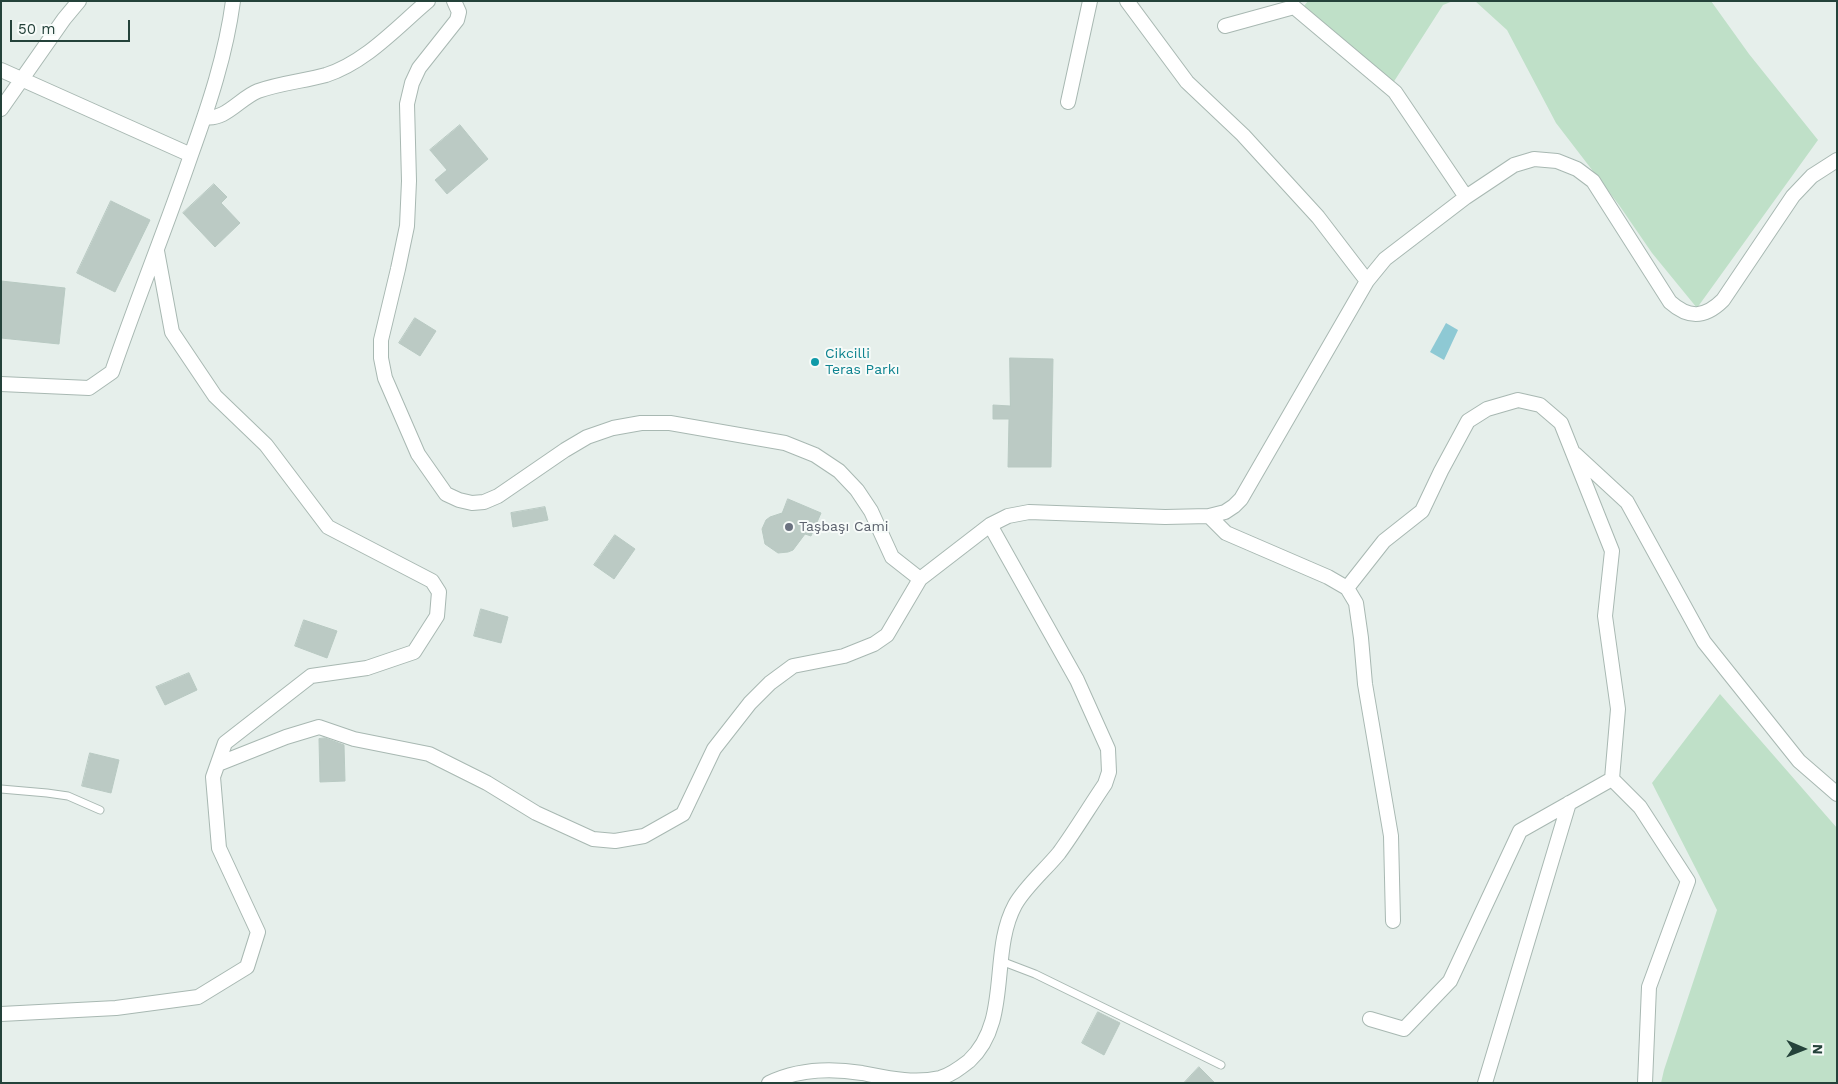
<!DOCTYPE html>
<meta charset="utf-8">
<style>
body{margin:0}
#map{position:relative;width:1838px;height:1084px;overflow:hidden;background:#e6efeb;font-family:"Work Sans",sans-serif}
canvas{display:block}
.frame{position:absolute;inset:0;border:2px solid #24423a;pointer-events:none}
.north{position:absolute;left:1778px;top:1024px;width:50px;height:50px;-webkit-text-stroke:4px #f7fbf9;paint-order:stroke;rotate:91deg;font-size:14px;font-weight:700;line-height:20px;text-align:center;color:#24423a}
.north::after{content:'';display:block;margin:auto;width:18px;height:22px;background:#24423a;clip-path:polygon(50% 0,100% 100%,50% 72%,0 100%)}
.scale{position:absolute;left:10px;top:20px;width:120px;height:22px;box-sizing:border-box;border:2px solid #24423a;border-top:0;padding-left:6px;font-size:15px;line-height:18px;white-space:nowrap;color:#24423a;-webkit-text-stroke:4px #f7fbf9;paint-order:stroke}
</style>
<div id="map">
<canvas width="1838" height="1084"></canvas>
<div class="frame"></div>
<div class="north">N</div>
<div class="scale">50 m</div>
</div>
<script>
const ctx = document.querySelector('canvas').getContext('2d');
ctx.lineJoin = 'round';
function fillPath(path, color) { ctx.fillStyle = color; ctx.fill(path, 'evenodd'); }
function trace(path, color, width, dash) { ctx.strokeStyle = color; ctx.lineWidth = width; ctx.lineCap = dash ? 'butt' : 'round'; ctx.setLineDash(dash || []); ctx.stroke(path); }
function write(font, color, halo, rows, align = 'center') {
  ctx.font = font + ' "Work Sans",sans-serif'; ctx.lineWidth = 4; ctx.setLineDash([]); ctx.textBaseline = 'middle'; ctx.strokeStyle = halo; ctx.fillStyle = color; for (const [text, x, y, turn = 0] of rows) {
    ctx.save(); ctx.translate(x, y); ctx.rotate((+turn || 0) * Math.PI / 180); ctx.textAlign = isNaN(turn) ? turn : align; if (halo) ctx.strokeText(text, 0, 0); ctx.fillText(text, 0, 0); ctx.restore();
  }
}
const green = new Path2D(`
 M1308 1H1453L1443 5 1393 83 1303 7Z
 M1475 1H1711L1749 54 1818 140 1697 308 1652 253 1619 205 1556 123 1507 30Z
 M1720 694 1837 828V1083H1661L1664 1070 1717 910 1652 783Z`);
const water = new Path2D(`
 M1446 323 1458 330 1444 360 1430 352Z`);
const building = new Path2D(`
 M460 125 488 159 447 194 435 180 447 170 430 150Z
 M214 184 227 197 221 203 240 223 215 247 183 213Z
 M111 201 150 220 115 292 77 273Z
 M1 281 65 288 59 344 1 338Z
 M415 318 436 331 420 356 399 343Z
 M1010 358 1053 359 1051 467H1008L1009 419H993V405L1010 406Z
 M788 499 821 513 811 536 805 534 793 550 788 552 778 553 765 544 762 529 766 520 770 517 782 513Z
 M545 507 548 520 513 527 511 513Z
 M615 535 635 549 614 579 594 565Z
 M481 609 508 617 501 643 474 636Z
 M304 620 337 631 327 658 295 646Z
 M189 673 197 690 165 705 156 687Z
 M325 738 344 745 345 781 320 782 319 739Z
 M90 753 119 760 111 793 82 786Z
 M1098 1012 1120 1023 1104 1055 1082 1043Z
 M1199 1067 1215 1083H1184Z`);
const lane = new Path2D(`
 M1 789 47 793 68 796 100 810
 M1001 961 1035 974 1221 1065`);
const street = new Path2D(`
 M454 1 459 12 457 20 419 68 412 83 407 104 409 181 407 226 398 269 381 340V358L385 378 418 454 446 494 459 500 472 503 484 502 498 496 565 450 587 437 613 428 641 423H670L785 443 815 455 839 471 857 490 871 511 892 557 920 579
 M1127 1 1187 82 1243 135 1318 217 1367 281
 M1225 26 1294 7 1395 92 1466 197
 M1 70 191 155
 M1068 102 1090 1
 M1 109 64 19 79 1
 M205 117C225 121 240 98 258 91 280 83 304 81 326 75 366 62 396 28 428 1
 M1 384 89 388 112 372C137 299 166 228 191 155 209 105 226 54 233 1
 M1575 454 1627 502 1704 642 1799 761 1837 794
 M1209 516 1226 533 1328 577 1347 588 1356 603 1361 638 1365 684 1391 836 1393 921
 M1347 588 1384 541 1422 511 1441 471 1468 421 1487 409 1518 400 1540 405 1561 423 1612 551 1605 616 1618 709 1612 779 1640 807 1688 881 1649 987 1645 1083
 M218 764 286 737 319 727 354 739 429 754 487 783 536 813 593 839 615 841 644 836 683 814 714 749 750 703 770 683 793 666 844 656 874 644 887 635 920 579 990 525 1008 516 1029 512 1165 517 1209 516 1225 512 1234 506 1241 499 1367 281 1385 259 1466 197 1514 165 1534 159 1557 161 1577 169 1593 181 1670 302C1689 319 1705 318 1723 300L1793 196 1812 176 1837 160
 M1 1014 116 1008 198 997 247 967 258 932 219 848 213 777 225 743 311 676 367 668 414 652 437 616 439 592 432 581 328 527 266 445 215 396 172 332 157 251
 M1370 1019 1404 1029 1450 981 1520 831 1612 779
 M769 1083C798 1069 831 1068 862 1073 888 1078 913 1084 940 1078 951 1075 960 1068 969 1061 1012 1021 989 953 1015 905 1025 887 1046 869 1059 853 1075 831 1090 806 1105 784L1109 772 1108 749 1077 680 990 525
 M1485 1083 1569 803`);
const markers = [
 [815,362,5,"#0f9aa8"],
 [789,527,5,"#6b7280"]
];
const cultureNames = [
 ["Cikcilli",825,354],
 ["Teras Parkı",825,370]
];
const worshipNames = [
 ["Taşbaşı Cami",799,527]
];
fillPath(green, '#bfe0c8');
fillPath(water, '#8ec9d4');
fillPath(building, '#bbcac4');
trace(building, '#b8c9c2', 1);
trace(lane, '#a8b8b2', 9);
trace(street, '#a8b8b2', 16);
trace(lane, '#fff', 7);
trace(street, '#fff', 14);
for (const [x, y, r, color] of markers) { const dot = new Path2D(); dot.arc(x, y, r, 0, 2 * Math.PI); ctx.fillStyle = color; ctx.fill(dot); trace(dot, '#f7fbf9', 2); }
write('14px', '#0d838f', '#f7fbf9', cultureNames, 'left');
write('14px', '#5b616d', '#f7fbf9', worshipNames, 'left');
</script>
